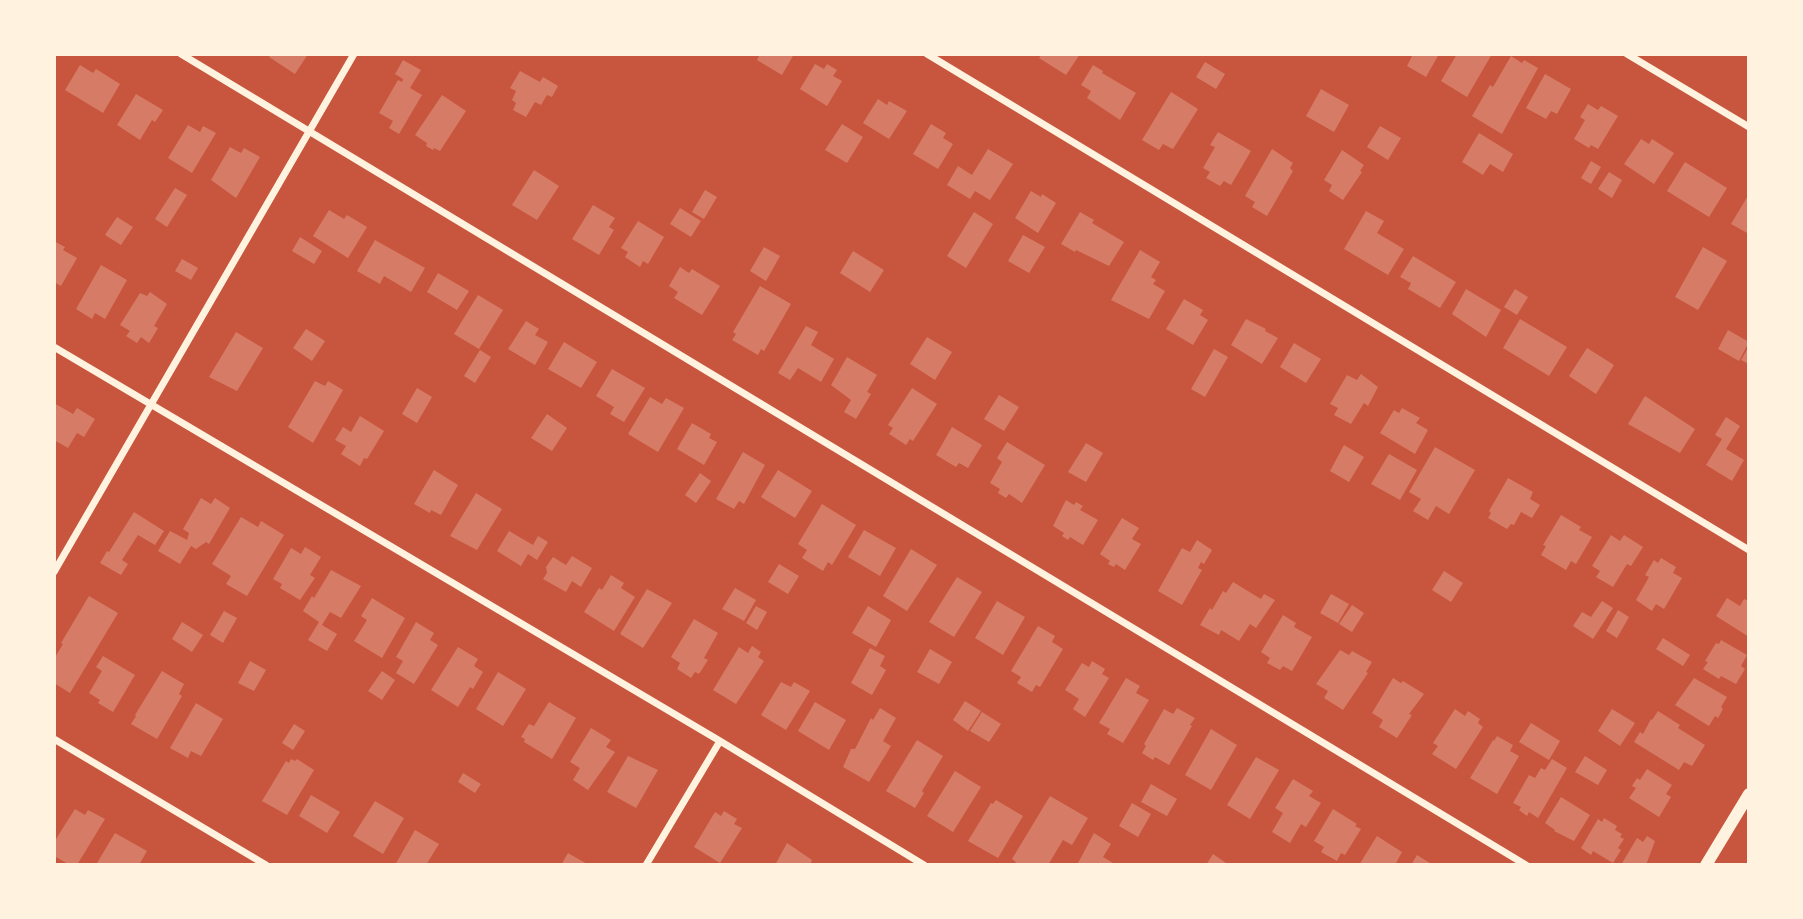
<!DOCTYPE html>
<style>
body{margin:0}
#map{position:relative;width:1803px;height:919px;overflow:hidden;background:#c8553d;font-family:"Nunito Sans",sans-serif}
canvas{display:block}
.frame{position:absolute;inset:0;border:56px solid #fff3e0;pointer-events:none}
</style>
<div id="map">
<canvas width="1803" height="919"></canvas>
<div class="frame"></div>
</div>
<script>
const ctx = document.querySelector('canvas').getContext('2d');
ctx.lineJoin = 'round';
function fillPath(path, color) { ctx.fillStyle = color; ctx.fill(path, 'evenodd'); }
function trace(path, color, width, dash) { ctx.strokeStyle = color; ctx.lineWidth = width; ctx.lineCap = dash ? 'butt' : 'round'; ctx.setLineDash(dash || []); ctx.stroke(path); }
const building = new Path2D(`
 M271 54H308L295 74 269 57Z
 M760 54H794L782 75 757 60Z
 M1042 54H1080L1066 75 1039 58Z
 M1413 54H1439L1426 77 1407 66Z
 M1457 54H1492L1467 97 1441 81Z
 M1511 56 1522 63 1524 60 1538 68 1502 134 1472 116 1490 85 1493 87Z
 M403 60 421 70 410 88 422 95 399 134 389 128 393 121 379 113 398 80 402 82 403 79 395 74Z
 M1205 62 1225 74 1216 89 1196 77Z
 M815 64 824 69 827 64 837 70 833 76 842 81 827 106 800 89Z
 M80 65 93 73 96 69 120 84 103 113 65 90Z
 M1093 65 1103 71 1102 73 1136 93 1120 120 1087 98 1091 91 1081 85Z
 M520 71 540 82 543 77 558 86 552 97 547 95 541 105 535 102 526 117 513 110 516 103 512 100 516 91 510 88Z
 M1545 74 1571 89 1557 114 1551 111 1546 119 1526 108Z
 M1321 89 1349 105 1334 132 1306 116Z
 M1171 92 1198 109 1173 149 1163 144 1159 150 1142 140Z
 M136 94 163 110 155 122 152 120 140 140 117 125Z
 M442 95 466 111 440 151 434 148 433 150 426 146 427 143 415 135Z
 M878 99 887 105 889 101 907 111 889 139 863 123Z
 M1588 104 1598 110 1601 106 1618 116 1598 149 1591 145 1589 148 1574 139 1585 120 1580 117Z
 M842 124 863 137 847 163 825 150Z
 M931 124 946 133 943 138 953 144 938 169 913 154Z
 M188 125 200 132 203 126 216 133 192 173 168 158Z
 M1380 126 1401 138 1388 160 1367 147Z
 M1218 132 1251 151 1231 185 1224 181 1220 186 1206 178 1210 172 1203 168 1215 147 1210 145Z
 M1479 133 1513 154 1503 172 1490 164 1483 175 1462 162Z
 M1641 139 1649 144 1652 139 1674 153 1654 184 1624 164Z
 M230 147 241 153 244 148 260 157 236 198 211 180Z
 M988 149 1013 164 990 200 975 191 970 199 947 185 958 166 972 175Z
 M1272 149 1293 163 1290 168 1293 171 1267 216 1252 207 1255 202 1245 196Z
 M1342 150 1364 165 1360 171 1362 172 1343 200 1329 191 1332 185 1324 180Z
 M1591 161 1601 167 1591 184 1581 178Z
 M1685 162 1727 188 1709 217 1667 191Z
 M534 170 559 186 537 220 512 205Z
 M1609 172 1622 180 1612 198 1598 189Z
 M175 188 187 195 167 227 155 219Z
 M705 190 717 197 704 219 692 212Z
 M1031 191 1041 197 1042 194 1056 203 1038 233 1015 218Z
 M1749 194V234L1731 224Z
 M593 205 615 218 609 227 614 230 599 255 572 239Z
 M680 208 701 221 691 237 670 224Z
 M329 210 344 219 347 215 367 227 348 258 313 236Z
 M1366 211 1384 221 1377 233 1404 249 1388 275 1344 249Z
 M974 212 993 224 966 268 947 256Z
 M1080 212 1094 220 1092 223 1124 242 1109 266 1076 250 1075 252 1061 244Z
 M117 217 133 227 121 245 105 235Z
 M638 221 664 237 648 264 643 261 640 267 625 257 628 252 621 248Z
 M1023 235 1045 247 1029 273 1008 261Z
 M300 237 322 251 314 264 292 251Z
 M375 240 425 268 411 292 384 276 380 284 357 271Z
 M54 241 65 247 63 250 77 258 61 286 54 282Z
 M764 247 780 256 766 281 750 271Z
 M1703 247 1727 261 1698 310 1675 297Z
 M1140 250 1160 262 1151 277 1156 280 1153 284 1165 291 1149 319 1111 300Z
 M853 251 884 270 870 292 840 273Z
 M1413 256 1456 282 1440 308 1408 289 1411 283 1400 277Z
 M182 259 198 268 191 280 175 271Z
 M101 265 127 280 105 319 95 313 92 319 76 309Z
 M680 267 689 273 692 269 720 286 702 315 674 298 678 292 669 286Z
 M438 273 469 291 457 310 427 292Z
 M760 286 791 304 764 351 761 349 758 355 732 340 736 334 733 332Z
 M1466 289 1501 310 1486 337 1452 314Z
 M1515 289 1528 297 1517 315 1504 307Z
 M150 292 167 304 154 326 158 328 149 343 141 337 137 343 126 336 130 331 120 325 140 293 147 296Z
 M478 295 503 310 479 349 454 334Z
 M1184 299 1203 310 1200 315 1208 320 1193 345 1166 329Z
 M1246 319 1266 329 1265 331 1278 338 1262 364 1231 345Z
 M1520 319 1567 347 1549 376 1503 348Z
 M526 321 539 329 535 335 548 342 535 365 508 349Z
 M806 326 818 332 811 345 834 359 821 382 798 368 790 380 778 373Z
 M306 329 325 341 312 361 293 348Z
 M1728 330 1749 342 1739 361 1718 349Z
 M236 332 263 348 237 391 209 377Z
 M927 337 952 352 935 380 910 364Z
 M564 342 597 362 581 388 548 369Z
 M1294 343 1321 359 1306 383 1280 367Z
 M1749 346V364L1741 360Z
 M1587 348 1614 365 1596 394 1569 376Z
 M1214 349 1228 357 1205 397 1191 389Z
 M480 350 491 357 475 383 464 376Z
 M847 357 877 375 867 392 871 394 856 419 844 412 851 400 831 385Z
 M612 369 645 388 624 422 610 414 614 407 596 396Z
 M1361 374 1378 387 1368 406 1364 403 1351 424 1334 415 1338 408 1330 404 1347 375 1357 380Z
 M315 381 325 386 328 381 343 390 313 443 288 427Z
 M417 388 432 397 417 423 402 414Z
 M912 388 937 404 913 441 910 439 906 445 889 434 893 428 888 425Z
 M999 395 1019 407 1004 431 984 419Z
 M1645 396 1695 429 1680 453 1628 424Z
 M650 397 662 404 666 398 684 408 658 452 628 434Z
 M54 403 73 414 77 408 95 419 84 437 77 433 68 448 54 440Z
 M1402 408 1420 418 1416 423 1428 430 1415 454 1380 433 1394 410 1399 413Z
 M547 414 567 428 552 451 531 438Z
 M360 416 384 431 367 459 364 458 360 466 341 454 346 446 335 440 343 427 351 432Z
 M1726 417 1740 426 1726 449 1744 460 1732 481 1706 465 1722 439 1715 435Z
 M692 423 711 434 709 438 717 442 704 465 677 449Z
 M952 427 982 445 968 468 959 463 956 467 936 455Z
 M1007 442 1045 465 1022 503 1009 494 1006 498 998 493 1000 489 990 483 1002 462 997 458Z
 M1086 443 1103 453 1086 482 1068 472Z
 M1344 445 1364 457 1349 482 1330 471Z
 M1435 447 1475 470 1449 514 1436 506 1428 520 1413 511 1421 499 1409 492Z
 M743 452 765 465 744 504 739 501 734 509 716 499Z
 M1389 454 1417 470 1400 500 1371 484Z
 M434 470 458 485 441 515 431 510 430 513 414 504Z
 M778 470 812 491 795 518 761 497Z
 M700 473 711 481 696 503 685 495Z
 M1508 478 1533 492 1530 499 1540 505 1532 518 1521 512 1514 525 1511 524 1507 529 1488 518 1491 513 1489 511Z
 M476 493 502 509 477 550 450 536Z
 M201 498 211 504 215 498 230 508 209 544 206 542 196 549 191 546 180 564 158 551 170 531 187 540 189 533 183 529Z
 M1066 500 1074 505 1076 502 1083 506 1080 510 1098 520 1083 545 1070 537 1068 540 1062 536 1064 533 1053 526Z
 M822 504 856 525 832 565 828 562 823 571 802 558 807 550 798 544Z
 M134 512 164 531 155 545 138 535 122 560 128 564 121 575 100 563 107 551 109 552Z
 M1561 515 1581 527 1579 530 1592 537 1576 564 1571 561 1566 570 1541 555 1546 546 1543 545Z
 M241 517 258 527 261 521 284 535 247 596 226 584 231 576 212 564Z
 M1122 518 1139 528 1132 539 1141 544 1125 570 1116 564 1114 567 1108 564 1110 561 1100 554Z
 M864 530 896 548 880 576 848 557Z
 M509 531 533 545 538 536 548 542 537 560 528 554 521 566 497 551Z
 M1611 535 1620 541 1624 535 1643 547 1631 566 1627 564 1613 587 1596 577 1600 571 1592 566Z
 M1197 540 1212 550 1204 564 1201 562 1198 568 1202 570 1182 605 1158 591 1182 548 1190 552Z
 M305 547 321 557 310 575 315 578 300 600 280 588 282 584 273 579 291 548 301 554Z
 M911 549 937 565 907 611 883 596Z
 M572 556 592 568 581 587 572 581 566 592 543 579 547 573 546 567 553 557 566 565Z
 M1661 558 1676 567 1673 573 1682 578 1664 609 1656 604 1652 611 1636 600 1649 577 1645 575 1654 560 1658 563Z
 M779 564 799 576 788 594 768 582Z
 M331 570 361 586 341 618 330 612 322 625 337 634 327 651 308 640 319 622 303 611 312 596 314 598Z
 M1444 571 1463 583 1451 602 1432 590Z
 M611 575 624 583 621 588 635 597 614 631 584 612 599 588 602 590Z
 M957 577 982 592 954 637 929 622Z
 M1233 582 1261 599 1264 594 1275 600 1256 628 1250 624 1239 641 1221 630 1219 635 1200 625 1210 608 1212 610 1223 591 1226 593Z
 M735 588 756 600 744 621 722 609Z
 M647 589 672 603 643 648 620 634Z
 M1331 594 1349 604 1338 623 1320 613Z
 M89 596 118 613 70 693 54 683V659L63 644 61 643Z
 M372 598 405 618 382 658 354 641 367 620 361 616Z
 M1727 598 1740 606 1744 599 1749 601V637L1716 616Z
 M997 601 1025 617 1003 655 975 638Z
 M1602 601 1613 608 1593 639 1573 626 1582 612 1591 617Z
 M1352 605 1364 613 1352 632 1339 624Z
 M756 606 767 612 757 630 746 623Z
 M868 606 891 620 876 647 852 633Z
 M1618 610 1629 617 1617 638 1606 631Z
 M224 611 237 618 223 643 210 635Z
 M1283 615 1296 623 1294 627 1312 637 1292 671 1283 666 1280 670 1267 663 1270 658 1261 652Z
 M694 619 718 633 704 658 708 660 699 674 695 672 691 678 677 669 680 663 671 657Z
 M182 622 203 635 192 652 172 639Z
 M416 622 434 633 430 640 438 645 414 684 396 673 403 661 396 657Z
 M1038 626 1055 636 1052 642 1063 649 1040 687 1036 685 1032 692 1017 683 1021 677 1011 671Z
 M1663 638 1690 655 1683 666 1656 649Z
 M1721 640 1747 655 1741 666 1745 669 1736 684 1721 676 1719 679 1703 669 1708 662 1705 661 1716 643 1719 644Z
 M752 646 761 652 758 657 764 661 736 704 713 690 739 647 748 653Z
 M458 647 478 659 474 666 483 672 473 689 470 687 458 707 431 690Z
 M870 648 885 656 880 666 886 670 872 695 851 683Z
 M930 649 952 662 939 684 917 672Z
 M1340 650 1349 655 1352 651 1372 662 1366 672 1368 673 1343 710 1324 698 1328 691 1316 684Z
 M103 656 135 675 113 712 98 703 100 700 89 693 102 671 96 667Z
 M250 661 266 670 254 691 238 683Z
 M1092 661 1105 669 1102 674 1109 678 1085 717 1073 709 1079 699 1065 690 1082 663 1089 667Z
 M162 671 184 684 179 694 182 696 157 739 131 724 136 716 135 715Z
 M382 671 395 680 382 700 368 691Z
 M498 672 526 689 503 726 476 709Z
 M1126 678 1140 686 1136 693 1149 700 1123 743 1107 734 1110 729 1099 723Z
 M1393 678 1401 683 1403 681 1424 694 1409 714 1412 715 1397 738 1379 727 1383 720 1372 713Z
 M1694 678 1727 697 1721 707 1723 709 1718 718 1715 716 1709 726 1675 705Z
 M781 682 791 687 794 682 810 691 786 730 761 715Z
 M965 701 981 711 968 731 953 720Z
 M549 702 576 718 552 759 524 742 525 739 521 737 529 724 534 726Z
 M815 702 846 720 829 750 798 731Z
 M196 703 223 719 201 756 191 751 188 758 170 748Z
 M880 708 896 718 883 741 891 746 869 782 843 767 851 749H855L871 718 873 720Z
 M1177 708 1195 718 1190 725 1192 726 1169 765 1155 757 1153 760 1142 753 1146 746 1144 744 1164 709 1173 714Z
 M1455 709 1465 716 1468 711 1480 719 1478 723 1483 727 1456 769 1432 754 1438 746 1433 743Z
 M1612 709 1635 723 1620 746 1598 731Z
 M1658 711 1680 725 1678 728 1705 745 1692 766 1684 762 1679 770 1634 742 1640 732 1643 734 1651 719 1652 720Z
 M982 712 1001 724 989 742 970 731Z
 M1531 723 1560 741 1549 760 1519 742Z
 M294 724 305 731 293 750 282 743Z
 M591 728 611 740 606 747 615 752 588 790 573 780 580 768 570 762Z
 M1211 729 1237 745 1211 790 1185 775Z
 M1497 736 1513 745 1510 751 1519 756 1497 794 1470 778 1493 740 1494 741Z
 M917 740 943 756 922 791 924 793 915 808 886 791Z
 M628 756 658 770 636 808 607 792Z
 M1585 756 1607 770 1598 785 1575 772Z
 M1256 757 1279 770 1250 819 1227 805Z
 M291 759 295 761 297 759 314 770 287 815 262 801 286 761 289 763Z
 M1552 759 1567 768 1538 818 1529 812 1527 816 1519 810 1521 807 1513 803 1529 775 1535 778 1541 768 1545 770Z
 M1647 769 1672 785 1666 794 1671 797 1659 817 1629 798 1636 788 1632 786 1637 778 1640 780Z
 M955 771 981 787 953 832 927 816Z
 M463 773 481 784 475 793 458 782Z
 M1293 779 1313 791 1309 796 1321 803 1306 827 1301 824 1290 843 1272 832 1283 813 1275 808Z
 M1151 784 1177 799 1167 816 1141 802Z
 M311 795 340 812 327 833 299 816Z
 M1050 796 1088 818 1072 845 1063 840 1048 865H1014L1016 862 1012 859Z
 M1561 797 1590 815 1574 841 1554 831 1555 830 1545 823Z
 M996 800 1023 816 998 858 968 841 991 803 993 804Z
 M375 801 404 818 383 854 353 836Z
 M1132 803 1151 814 1138 837 1119 826Z
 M75 809 85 815 88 810 105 819 77 865H70L54 856V842Z
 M1333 809 1357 824 1355 826 1361 829 1345 855 1341 853 1337 861 1321 852 1324 847 1314 841Z
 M724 811 737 819 734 824 742 828 720 863 694 847 715 812 721 816Z
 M1604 818 1617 826 1615 830 1622 834 1620 837 1624 839 1618 848 1621 850 1613 863 1593 851 1591 855 1581 848 1598 819 1602 822Z
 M415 830 439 844 426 865H395Z
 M115 833 147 851 139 865 97 863Z
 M1094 833 1111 844 1103 857 1113 863 1112 865H1077Z
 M1377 836 1402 852 1395 865H1359Z
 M1647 836 1655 841 1646 865H1621L1637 838 1643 842Z
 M787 843 812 860 810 865H775Z
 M568 853 589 865H561Z
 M1213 854 1229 865H1206Z
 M1417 855 1433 865H1411Z`);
const minor = new Path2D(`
 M181 54 1526 865
 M927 54 1749 550
 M1627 54 1749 127
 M54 347 720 741 924 865
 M54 572 354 54
 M54 739 266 865
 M646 865 720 741`);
const secondary = new Path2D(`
 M1706 865 1749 794`);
fillPath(building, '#d67c66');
trace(minor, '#fff3e0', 7);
trace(secondary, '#fff3e0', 12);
</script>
